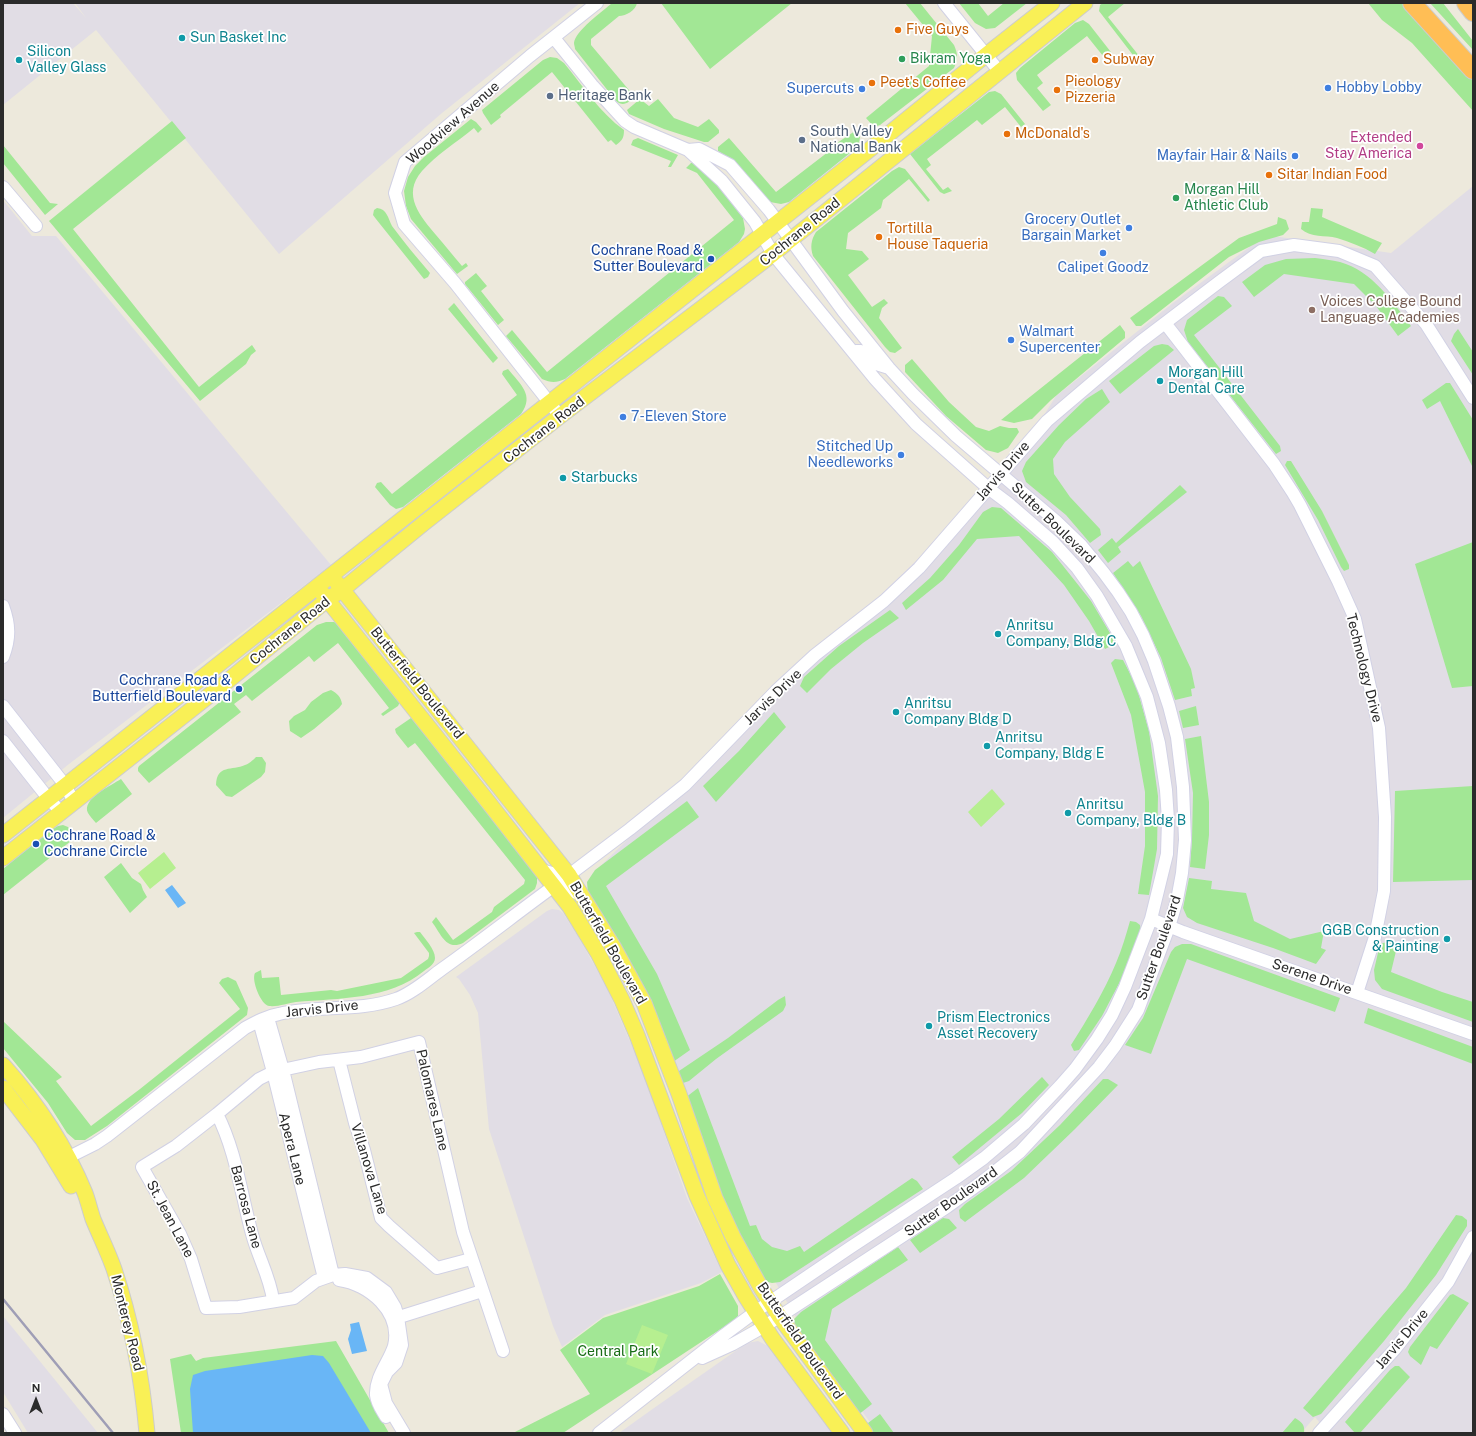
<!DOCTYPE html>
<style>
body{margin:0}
#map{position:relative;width:1476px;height:1436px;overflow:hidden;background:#ede9dc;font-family:"Public Sans",sans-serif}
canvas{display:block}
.frame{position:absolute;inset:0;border:4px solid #2b2b2b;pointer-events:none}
.north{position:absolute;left:16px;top:1380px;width:40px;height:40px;-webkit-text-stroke:3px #fff;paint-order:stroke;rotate:0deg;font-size:11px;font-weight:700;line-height:16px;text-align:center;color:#2b2b2b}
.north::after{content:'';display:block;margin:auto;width:14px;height:18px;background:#2b2b2b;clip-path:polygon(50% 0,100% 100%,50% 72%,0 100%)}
</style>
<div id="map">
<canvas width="1476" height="1436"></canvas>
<div class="frame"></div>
<div class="north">N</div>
</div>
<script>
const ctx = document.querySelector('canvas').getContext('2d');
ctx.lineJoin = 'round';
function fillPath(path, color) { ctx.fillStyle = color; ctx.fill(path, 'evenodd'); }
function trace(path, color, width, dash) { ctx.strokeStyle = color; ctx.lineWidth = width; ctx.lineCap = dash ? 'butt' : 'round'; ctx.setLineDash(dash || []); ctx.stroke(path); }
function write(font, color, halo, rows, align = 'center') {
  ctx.font = font + ' "Public Sans",sans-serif'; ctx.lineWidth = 3.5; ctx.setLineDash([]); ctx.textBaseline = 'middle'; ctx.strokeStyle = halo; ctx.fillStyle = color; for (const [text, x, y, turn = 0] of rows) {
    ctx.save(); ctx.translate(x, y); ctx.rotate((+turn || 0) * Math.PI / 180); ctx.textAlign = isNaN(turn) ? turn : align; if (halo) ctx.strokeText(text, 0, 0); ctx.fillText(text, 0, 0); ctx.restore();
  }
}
const industrial = new Path2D(`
 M3 3H73L86 18 75 3H580L442 113 279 254 96 30 3 105Z
 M1473 186V1433H1328L1315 1417 1301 1433H878L808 1338 720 1187 590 889 592 874 1008 472 1056 396 1173 303 1266 235 1391 253Z
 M3 200 32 236H56L331 565 69 764 3 818Z
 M552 909 559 910 563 913 579 938 607 988 641 1067 687 1198 722 1272 701 1283 605 1315 562 1347 553 1326 489 1129 478 1013 470 995 459 979 456 977 547 911Z
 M3 1316 34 1354 98 1433H28L3 1392Z
 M758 1341 768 1346 832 1433H619L654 1408 747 1343Z`);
const green = new Path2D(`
 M612 3H637C636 10 626 16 619 16L591 39V45L634 96C629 103 623 107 616 101L575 49C575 47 574 45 574 43 575 31 603 11 612 3Z
 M661 3H792L710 69Z
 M905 3H920L954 45C958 54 958 59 954 68L880 125 874 127 866 118 929 66 932 36Z
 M959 3H978L988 16 1004 3H1027L995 28 986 29 975 23Z
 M1103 3H1125L1108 17 1140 57 1146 54 1147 55V57L1140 61 1136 59 1099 11 1100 5Z
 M1368 3H1406L1473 79V111L1412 43 1382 20Z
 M1430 3H1443L1473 41V50Z
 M1083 20 1089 24 1114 56 1107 61 1087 36 1037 75 1043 83 1037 88 1051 105 1043 111 1017 80 1016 73 1020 68 1075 23Z
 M550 57 557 58 564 63C583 86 600 113 624 130 624 138 622 141 616 145L611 140 608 142 552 72 500 115 501 117 491 125 483 113 482 110 543 60Z
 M995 91 1001 94 1025 124 1021 127 1005 107 982 125 977 120 927 159 931 165 926 169 943 190 948 187 952 191 944 194 940 192 910 154 989 92Z
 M640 99 649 106 658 99 674 118 698 127 709 119 719 130V133L708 142H704L664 129 629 114 627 110Z
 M471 119 476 122 482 129 478 133 474 128C457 142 436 155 422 171 401 195 421 217 436 235 445 245 453 256 462 266L466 263 468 266 457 274 411 219 406 206 404 191 408 177 415 166 424 157Z
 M172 121 186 138 73 229 199 387 252 345 256 351 251 355 246 364 200 401 49 221Z
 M855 131 860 137 859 144 855 149 789 202 781 204 770 202 748 176 732 160 718 151V147L729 138 776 192 828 152 831 147Z
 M638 138 678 155 671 167H668L671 161 631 145 633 140Z
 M3 145 50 203 58 204 45 215 3 163Z
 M691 163H694L710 175 743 218 745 229 744 234 739 242 565 379C556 383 551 383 542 379L506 336 512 330 547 372 734 220 697 173 686 168Z
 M899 167 905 169 930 200 928 202 909 179 883 200 881 208 848 233 846 249 862 251 869 259 848 275 872 307 884 299 888 303 882 308 879 318 902 348 895 353 890 352 885 347 813 256C810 247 811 240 816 232L892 171Z
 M377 208C387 209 388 218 392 226 404 242 417 258 430 273L428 277 424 279 376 219 373 215 374 210Z
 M1311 208 1323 209 1322 217 1382 243 1375 254C1363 247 1350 242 1337 238 1325 235 1311 238 1301 229L1302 222H1309Z
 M1278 217 1286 220 1289 229 1283 235 1259 242 1229 257 1141 326H1136L1130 318 1239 238 1277 224Z
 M1315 258C1323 259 1332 260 1340 262 1372 271 1392 301 1411 326L1398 336 1376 306 1354 284 1284 274 1254 297 1242 282 1265 265 1286 259Z
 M476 273 487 286 481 291 504 320 498 325 465 284V282Z
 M1218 296 1224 297 1232 306 1194 335 1280 446 1281 451 1276 454 1188 342 1184 330 1187 320Z
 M454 303 498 358 493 363 448 309Z
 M1120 325 1125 332V338L1051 400 1032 419 1014 423 1001 420Z
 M1458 329 1473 352V375L1451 341 1454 334Z
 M1162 344 1168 345 1174 350 1120 394 1109 381 1154 346Z
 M912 359 949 402 976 427 989 431 1000 426 1009 428H1017L1019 432 1008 448 998 453 986 450 946 416 905 372V365Z
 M508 369C520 384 535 395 521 414L403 507 396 509 390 505 375 487 377 483 381 482 392 494 517 395 502 374 503 371Z
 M1446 383H1450L1473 420V468L1440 401 1427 409 1422 400Z
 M1102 389 1110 402 1065 442 1053 459 1054 474 1070 497 1100 529 1101 535 1090 543 1066 515 1026 482 1022 471 1026 462 1059 425 1086 399Z
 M1287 461H1291L1322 511 1349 565V569L1344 571 1341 567 1318 520 1285 465Z
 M1180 485 1187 492 1118 547 1121 552 1108 563 1098 550 1112 538 1116 543Z
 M992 507 1001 508 1052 552 1091 601 1113 638V645L1105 649 1089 621 1064 585 1019 536 977 539 943 580 906 610 902 603 930 578 959 545 983 512Z
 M1473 542V686L1452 688 1415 564Z
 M1128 561 1133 567 1140 561 1191 669 1195 688 1191 689 1192 696 1175 700 1161 658 1141 616 1113 573Z
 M890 610 899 618 863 643 831 669 807 693 800 686 804 677 839 646Z
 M326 622H334L340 625 400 702 398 706 383 716 381 714 389 708 338 643 314 662 309 656 252 701 246 695 234 704 241 712 149 783 138 771V768L139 766 317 625Z
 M1115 659 1123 660 1136 685 1149 731 1158 796 1157 849 1149 895 1138 894 1145 846V792L1131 715 1111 663Z
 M331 690C337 693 341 697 342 704L339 708 314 729 301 738 290 731 289 721 294 716 305 710 311 702 323 693Z
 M1196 706 1199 725 1183 728 1179 711Z
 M774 712 786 727 716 802 703 786 739 751Z
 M411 718 414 720 537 875V883L535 889 463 943C446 951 441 934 432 922L436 917 453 940 492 912 494 907 524 884 525 880 415 743 408 748 396 733 395 729Z
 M1201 736 1209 802V835L1205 869 1190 867 1192 840 1193 793 1185 739Z
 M256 757H262L266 763 265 772 261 777 232 797 226 796 216 785C217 764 232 771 245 765 249 764 253 760 256 757Z
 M121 779 132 794 96 823C93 820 90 816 88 813 81 799 112 785 121 779Z
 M1473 786V880L1393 882 1395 791Z
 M687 801 699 817 606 886 657 974 690 1050 673 1062 635 972 614 933 588 894 587 882 595 870Z
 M63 825 68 827 76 837 3 895V869L51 830 58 826Z
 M121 863 132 878 141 884 143 890 147 897 130 913 104 877Z
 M1189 878 1212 881 1211 889 1246 893 1254 921 1290 939 1324 931 1321 948 1326 950 1316 964 1273 948 1197 923 1187 917 1183 908Z
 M1130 921 1136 922 1140 925 1141 931 1125 972 1102 1016 1079 1050 1074 1051 1071 1045C1088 1018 1104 992 1116 963 1122 949 1126 935 1130 921Z
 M417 932H420C425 939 435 949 435 958 435 964 428 968 424 971 389 1000 339 998 296 1002 288 1003 278 1007 269 1006 261 1005 251 980 255 973L261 970 262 978 279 977 281 995 331 990 337 991 401 978 428 959 429 956V953L414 933Z
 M1390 941 1397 947 1391 972 1442 992 1473 1002V1022L1382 989 1375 980 1374 970 1380 944Z
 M1182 944H1191L1340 998 1335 1012 1187 959 1151 1054 1125 1045 1143 1018 1171 952 1175 947Z
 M228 977 236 981 248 1008 247 1015 107 1126 85 1140H75L67 1133 48 1103 3 1048V1021L62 1077 56 1081 91 1126 140 1089 240 1009 219 983 222 979Z
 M785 996 786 1005 783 1011 716 1059 689 1081 683 1083 678 1078 679 1071 728 1038 778 1000Z
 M1368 1008 1473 1047V1064L1364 1023Z
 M1042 1077 1049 1085 1022 1113 959 1165 952 1157 999 1119Z
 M1103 1079H1108L1118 1085 1075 1129 1024 1178 965 1222 960 1218 959 1210 965 1204 1011 1171 1060 1125Z
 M698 1088 750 1226 756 1225 762 1239 772 1247 787 1251 800 1246 804 1252 912 1178 917 1181 923 1189 780 1282 772 1283 764 1281 730 1219 685 1098Z
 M1456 1215 1462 1216 1467 1220V1226L1436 1275 1384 1341 1321 1414 1313 1417 1303 1408 1406 1288Z
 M943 1218 949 1219 957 1228 920 1253 910 1240Z
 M898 1247 908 1260 832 1309 825 1340 872 1404 858 1415 796 1329 794 1319 801 1312Z
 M720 1274 738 1306V1316L733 1321 563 1433H513L590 1394 560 1350 603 1318 699 1286Z
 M1453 1294 1469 1303 1437 1349 1430 1346 1421 1365 1410 1356 1408 1352 1410 1347 1450 1295Z
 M336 1341 389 1433H181L170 1359 191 1354 196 1361 203 1358Z
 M1395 1366H1399L1410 1377 1360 1433H1355L1345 1422 1390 1370Z
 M880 1414 894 1433H872L866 1425 868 1423Z
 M1295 1418C1302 1422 1305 1425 1304 1433H1282Z`);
const pitch = new Path2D(`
 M992 789 1005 804 981 827 968 812Z
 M164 852 176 868 150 889 138 873Z
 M642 1325 668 1335 652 1374 626 1364Z`);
const water = new Path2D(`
 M172 885 186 903 178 908 165 890Z
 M359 1322 367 1351 352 1354 348 1339 351 1330 350 1324Z
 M312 1355 323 1356 329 1363 371 1433H193L190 1389 193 1375 205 1371Z`);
const minor = new Path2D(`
 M944 3 999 71
 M554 38 592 85 625 121 634 127 688 150 722 181 755 222 773 254 875 379 916 424 988 488 1008 503 1053 542 1077 568 1097 596 1126 646 1147 697 1159 743 1166 790 1168 820 1167 854 1151 919 1125 987 1112 1015 1097 1039 1075 1069 1060 1086 1024 1124 984 1158 956 1178 851 1247 755 1312 724 1335 599 1433
 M688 150 699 149 730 165 769 210 843 311 889 368 913 394 956 436 1056 521 1081 545 1104 573 1118 592 1131 612 1143 635 1154 661 1169 706 1177 737 1183 787 1185 840 1182 873 1177 900 1169 927 1138 1010 1115 1046 1099 1067 1020 1152 983 1181 947 1207 765 1326 733 1344 702 1358
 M3 187 36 226
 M1165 323 1274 464 1293 493 1300 505 1338 581 1355 619 1379 728 1385 817 1384 891 1375 937 1357 993
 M856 351H861L873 363 889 368
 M560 416 455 283 404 224 395 193 405 162 530 56 597 3
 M3 606C10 625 10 639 3 657
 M3 706 65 785 74 802
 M3 741 48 798 61 812
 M543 871C552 872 560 877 569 875L630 829 685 785 776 691 815 655 884 601 919 568 1047 421 1140 342 1219 282 1261 251 1294 245 1339 251 1375 266 1426 324 1473 398
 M1151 919 1183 932 1473 1034
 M268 1018 283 1070 333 1275 345 1274 367 1278 386 1292 395 1307 398 1317 402 1345 396 1363 387 1372 381 1384 386 1403 404 1433
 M259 1021 273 1072 324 1278
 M339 1060 355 1123 364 1150 381 1218 389 1226 437 1268 471 1259
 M217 1114C236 1151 241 1194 252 1234 258 1257 270 1277 273 1300
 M67 1158 95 1144 107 1136 245 1028C256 1022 267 1016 279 1014 317 1005 359 1012 396 999 413 993 428 979 442 969 480 942 517 913 554 886 565 884 573 892 582 896
 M333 1275 316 1281 294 1298 239 1307 206 1308 191 1259 180 1234 142 1167 176 1146 217 1114 259 1079 273 1072 319 1062 361 1057 419 1042 463 1232 503 1351
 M339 1280C369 1284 402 1312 394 1346 389 1362 375 1377 376 1395 377 1404 382 1410 386 1417
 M393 1319 482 1291
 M3 1414 15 1433
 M1319 1433 1395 1349 1448 1282 1473 1237`);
const major = new Path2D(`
 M337 583 569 875 614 948 644 1003 679 1094 715 1198 733 1237 761 1288 779 1316 865 1433
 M322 593 489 803 570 907 598 953 622 1000 637 1035 697 1196 728 1265 746 1297 772 1338 842 1433
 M3 835 874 146 986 55 1052 3
 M3 858 230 679 328 599 342 590 424 523 560 416 773 254 1085 3
 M3 1065C36 1102 66 1147 85 1193 88 1201 90 1210 93 1219 100 1236 108 1252 114 1269 132 1323 142 1377 147 1433
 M3 1088 43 1140 71 1186`);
const highway = new Path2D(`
 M1412 3 1473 70
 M1466 3 1473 12`);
const rail = new Path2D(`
 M3 1299 113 1433`);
const markers = [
 [898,30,4,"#e8710a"],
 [182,38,4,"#0f9aa8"],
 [902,59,4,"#2e9e5b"],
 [19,60,4,"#0f9aa8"],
 [1095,60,4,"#e8710a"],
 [872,83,4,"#e8710a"],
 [1328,88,4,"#3f7fe0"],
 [862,89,4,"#3f7fe0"],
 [1057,90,4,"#e8710a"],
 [550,96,4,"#5c6f8a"],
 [1007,134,4,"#e8710a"],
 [802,140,4,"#5c6f8a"],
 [1420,146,4,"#d1479c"],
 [1295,156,4,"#3f7fe0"],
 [1269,175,4,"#e8710a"],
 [1176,198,4,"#2e9e5b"],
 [1129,228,4,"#3f7fe0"],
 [879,237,4,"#e8710a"],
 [1103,253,4,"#3f7fe0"],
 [711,259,4,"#1a4fb4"],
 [1312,310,4,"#8d6e63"],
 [1011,340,4,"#3f7fe0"],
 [1160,381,4,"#0f9aa8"],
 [623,417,4,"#3f7fe0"],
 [901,455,4,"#3f7fe0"],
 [563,478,4,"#0f9aa8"],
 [998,634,4,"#0f9aa8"],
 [239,689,4,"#1a4fb4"],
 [896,712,4,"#0f9aa8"],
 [987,746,4,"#0f9aa8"],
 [1068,813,4,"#0f9aa8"],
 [36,844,4,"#1a4fb4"],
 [1447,939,4,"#0f9aa8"],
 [929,1026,4,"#0f9aa8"]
];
const foodNames = [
 ["Five Guys",906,30],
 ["Subway",1103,60],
 ["Pieology",1065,82],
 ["Pizzeria",1065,98],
 ["Peet's Coffee",880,83],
 ["McDonald's",1015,134],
 ["Sitar Indian Food",1277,175],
 ["Tortilla",887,229],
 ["House Taqueria",887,245]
];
const cultureNames = [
 ["Sun Basket Inc",190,38],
 ["Silicon",27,52],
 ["Valley Glass",27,68],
 ["Morgan Hill",1168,373],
 ["Dental Care",1168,389],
 ["Starbucks",571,478],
 ["Anritsu",1006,626],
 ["Company, Bldg C",1006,642],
 ["Anritsu",904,704],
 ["Company Bldg D",904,720],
 ["Anritsu",995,738],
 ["Company, Bldg E",995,754],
 ["Anritsu",1076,805],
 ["Company, Bldg B",1076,821],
 ["GGB Construction",1439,931,"right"],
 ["& Painting",1439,947,"right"],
 ["Prism Electronics",937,1018],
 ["Asset Recovery",937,1034]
];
const leisureNames = [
 ["Bikram Yoga",910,59],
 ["Morgan Hill",1184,190],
 ["Athletic Club",1184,206]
];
const shopNames = [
 ["Hobby Lobby",1336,88,"left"],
 ["Supercuts",854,89],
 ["Mayfair Hair & Nails",1287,156],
 ["Grocery Outlet",1121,220],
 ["Bargain Market",1121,236],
 ["Calipet Goodz",1103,268,"center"],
 ["Walmart",1019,332,"left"],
 ["Supercenter",1019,348,"left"],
 ["7-Eleven Store",631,417,"left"],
 ["Stitched Up",893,447],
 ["Needleworks",893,463]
];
const serviceNames = [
 ["Heritage Bank",558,96],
 ["South Valley",810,132],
 ["National Bank",810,148]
];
const streetNames = [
 ["Woodview Avenue",453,123,-41],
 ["Cochrane Road",800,232,-39],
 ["Cochrane Road",544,430,-38],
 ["Jarvis Drive",1003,471,-49],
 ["Sutter Boulevard",1053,523,44],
 ["Cochrane Road",290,631,-39],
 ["Technology Drive",1364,668,76],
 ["Butterfield Boulevard",417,683,51],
 ["Jarvis Drive",773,697,-44],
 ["Butterfield Boulevard",608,943,60],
 ["Sutter Boulevard",1159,948,-71],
 ["Serene Drive",1312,977,19],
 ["Jarvis Drive",322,1009,-6],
 ["Palomares Lane",432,1100,77],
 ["Apera Lane",292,1149,76],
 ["Villanova Lane",369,1169,73],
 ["Sutter Boulevard",951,1202,-35],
 ["Barrosa Lane",246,1207,75],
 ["St. Jean Lane",170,1219,62],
 ["Monterey Road",127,1323,76],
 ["Jarvis Drive",1402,1339,-50],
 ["Butterfield Boulevard",800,1341,55]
];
const hotelNames = [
 ["Extended",1412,138],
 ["Stay America",1412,154]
];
const transitNames = [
 ["Cochrane Road &",703,251],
 ["Sutter Boulevard",703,267],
 ["Cochrane Road &",231,681],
 ["Butterfield Boulevard",231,697],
 ["Cochrane Road &",44,836,"left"],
 ["Cochrane Circle",44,852,"left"]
];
const educationNames = [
 ["Voices College Bound",1320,302],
 ["Language Academies",1320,318]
];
const parkNames = [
 ["Central Park",618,1352]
];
fillPath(industrial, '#e1dde5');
fillPath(green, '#a2e795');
fillPath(pitch, '#b6ef90');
fillPath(water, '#69b6f6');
trace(minor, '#d1d1e4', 14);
trace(major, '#ccc', 17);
trace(highway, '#ccc', 20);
trace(minor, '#fff', 12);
trace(major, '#f9f056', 15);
trace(highway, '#ffbe55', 18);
trace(rail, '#9f9eb6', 2.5);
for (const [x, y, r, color] of markers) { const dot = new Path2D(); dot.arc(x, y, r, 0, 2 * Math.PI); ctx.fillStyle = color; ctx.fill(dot); trace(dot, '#fff', 1.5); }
write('14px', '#c56008', '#fff', foodNames, 'left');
write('14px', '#0d838f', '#fff', cultureNames, 'left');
write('14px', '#27864d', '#fff', leisureNames, 'left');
write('14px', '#366cbe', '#fff', shopNames, 'right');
write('14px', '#4e5e75', '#fff', serviceNames, 'left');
write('14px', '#2b2b2b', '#fff', streetNames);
write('14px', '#b23c85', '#fff', hotelNames, 'right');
write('14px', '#164399', '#fff', transitNames, 'right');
write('14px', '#785e54', '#fff', educationNames, 'left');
write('14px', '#186c16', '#fff', parkNames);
</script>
